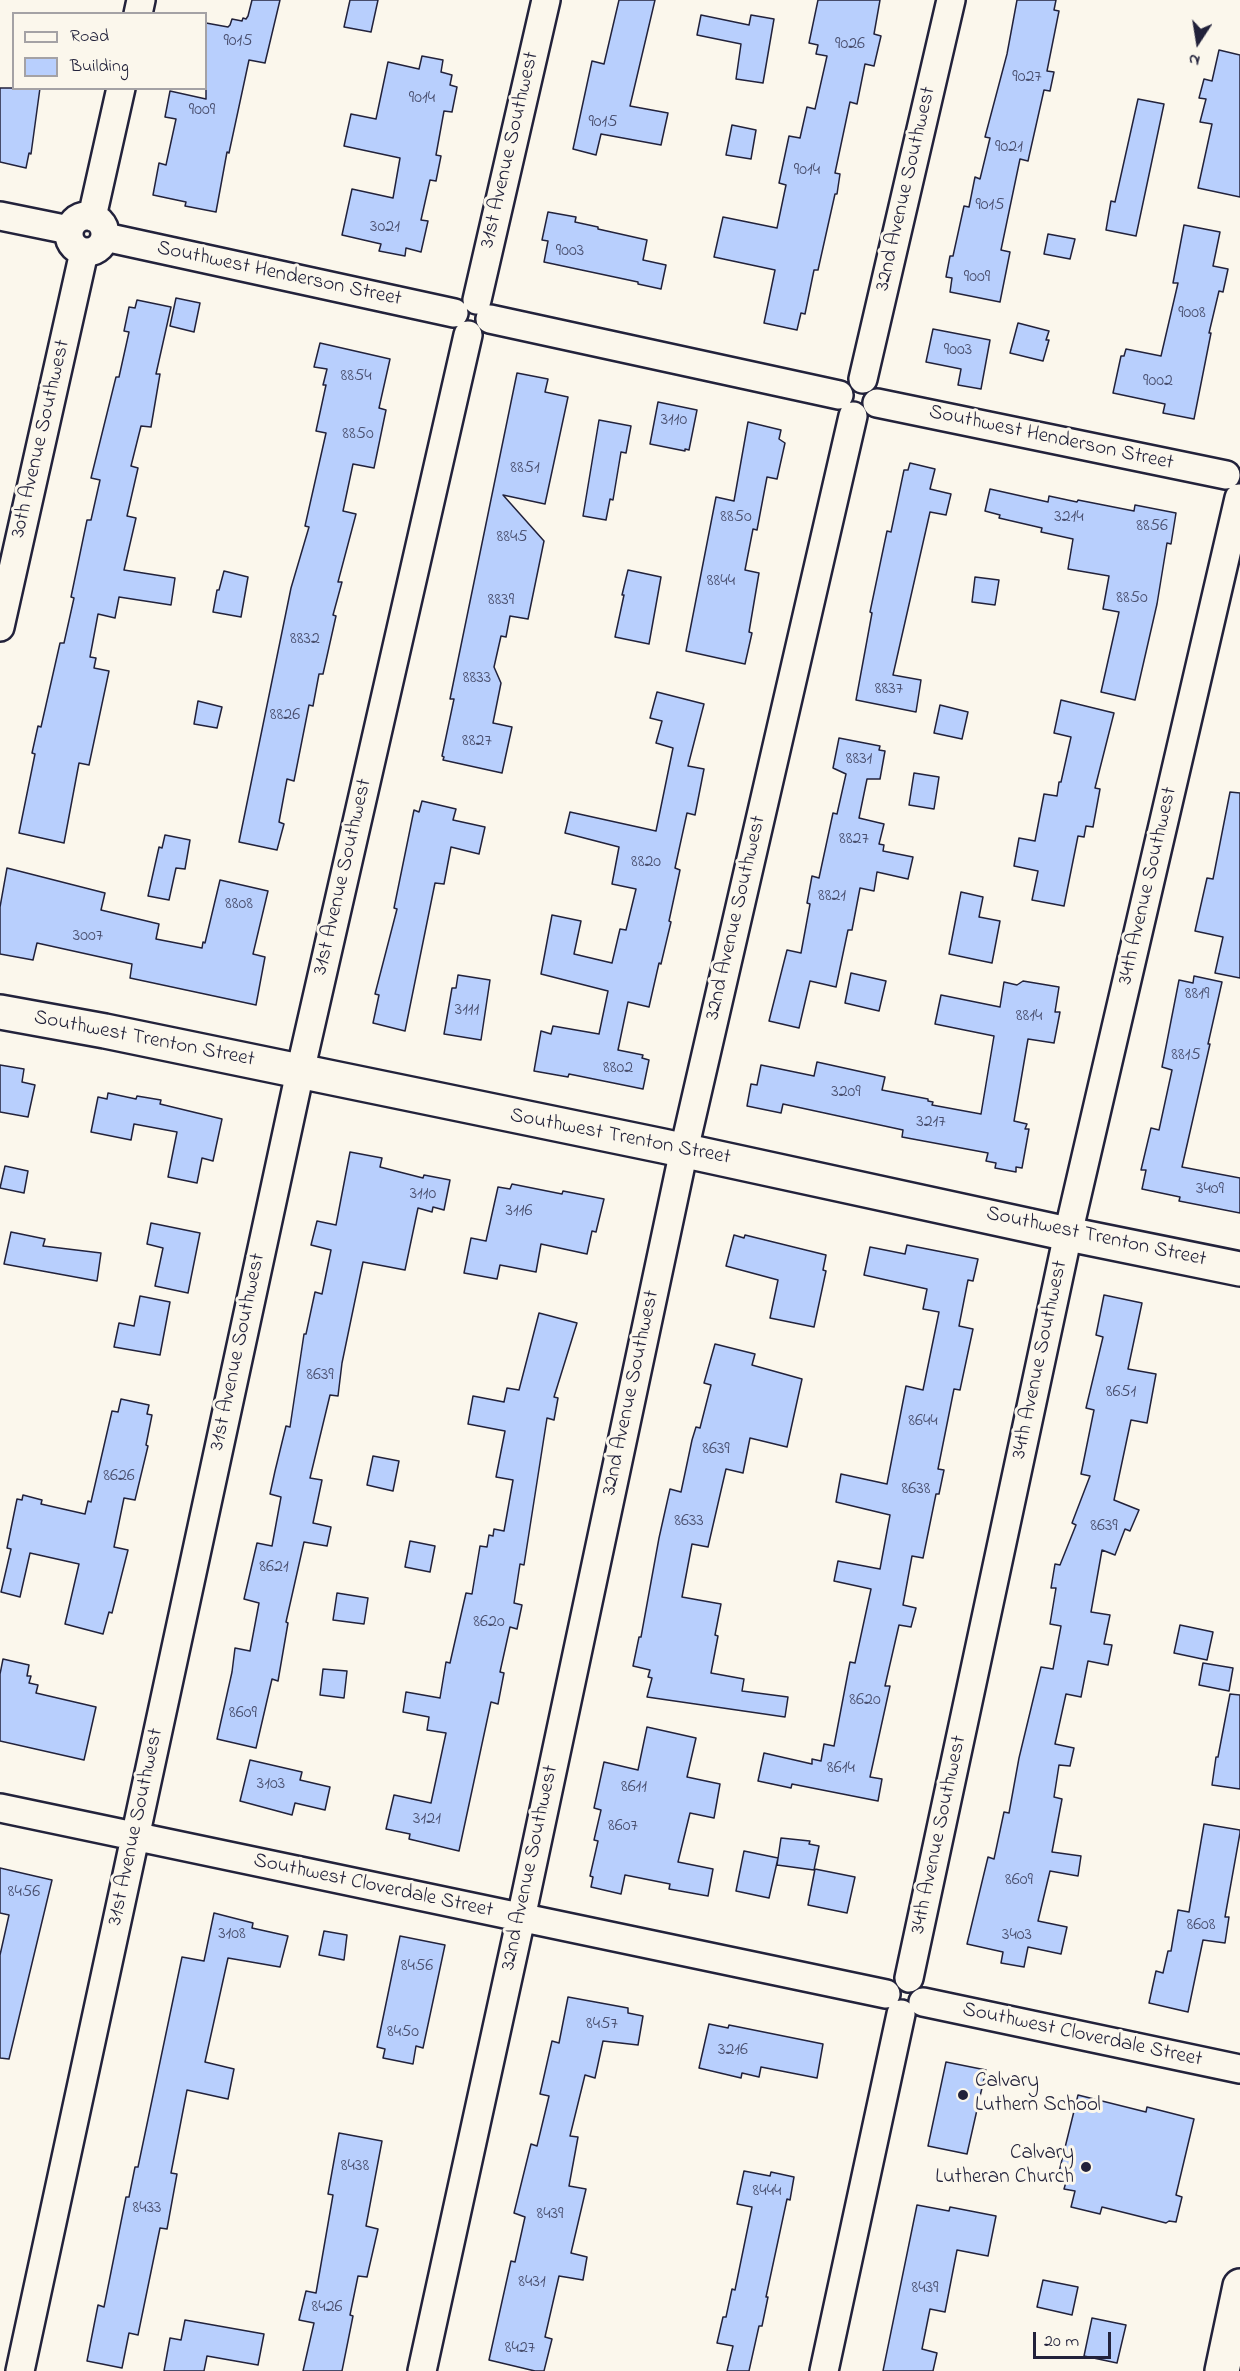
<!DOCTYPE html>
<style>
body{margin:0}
#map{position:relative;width:1240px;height:2371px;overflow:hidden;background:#fbf7ec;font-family:"Indie Flower",sans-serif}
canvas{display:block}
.legend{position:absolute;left:12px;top:12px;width:195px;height:78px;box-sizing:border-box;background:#fbf7ec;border:2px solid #a4a2a5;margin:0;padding:8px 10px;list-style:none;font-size:18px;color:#22223b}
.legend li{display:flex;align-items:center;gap:12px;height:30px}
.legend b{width:30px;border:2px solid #a4a2a5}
.north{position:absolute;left:1168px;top:12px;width:60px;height:60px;-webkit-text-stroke:4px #fbf7ec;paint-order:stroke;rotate:192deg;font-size:16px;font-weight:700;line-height:24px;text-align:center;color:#22223b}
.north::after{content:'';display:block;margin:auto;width:21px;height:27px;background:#22223b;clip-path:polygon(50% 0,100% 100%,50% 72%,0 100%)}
.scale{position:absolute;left:1033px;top:2332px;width:78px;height:27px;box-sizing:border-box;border:3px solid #22223b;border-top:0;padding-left:8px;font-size:18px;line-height:21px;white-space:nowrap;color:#22223b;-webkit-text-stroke:4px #fbf7ec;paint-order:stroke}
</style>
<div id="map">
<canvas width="1240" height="2371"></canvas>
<ul class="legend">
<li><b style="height:8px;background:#fbf7ec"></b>Road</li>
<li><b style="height:16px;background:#b8cffd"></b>Building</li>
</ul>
<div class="north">N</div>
<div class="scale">20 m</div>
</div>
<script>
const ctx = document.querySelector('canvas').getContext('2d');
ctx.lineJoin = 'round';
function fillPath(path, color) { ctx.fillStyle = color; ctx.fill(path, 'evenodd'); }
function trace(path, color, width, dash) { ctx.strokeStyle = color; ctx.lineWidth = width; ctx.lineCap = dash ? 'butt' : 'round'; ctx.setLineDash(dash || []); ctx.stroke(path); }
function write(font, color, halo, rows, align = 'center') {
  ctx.font = font + ' "Indie Flower",sans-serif'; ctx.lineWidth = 6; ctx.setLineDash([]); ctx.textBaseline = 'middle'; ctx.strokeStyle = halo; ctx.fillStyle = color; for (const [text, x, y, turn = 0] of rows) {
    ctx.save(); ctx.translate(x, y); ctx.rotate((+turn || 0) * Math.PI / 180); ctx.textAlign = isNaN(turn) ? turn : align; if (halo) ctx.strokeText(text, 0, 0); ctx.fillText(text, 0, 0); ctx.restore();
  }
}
const building = new Path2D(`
 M252 0H280L265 63 249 60 229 153 227 152 216 212 185 206 186 202 153 195 159 163 166 165 176 119 165 117 170 91 206 99V23L228 27 230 25 232 19 242 21 243 18 246 19 248 16Z
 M350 0H378L371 32 344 27Z
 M619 0H655L630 106 668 113 661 145 601 134 596 155 573 149 592 61 604 64Z
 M818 0H880L874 34 881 36 874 66 865 64 857 104 850 102 835 173 840 174 837 194H835L818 270H814L805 314 801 313 797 330 764 323 775 270 714 257 723 217 777 228 786 185 779 183 789 136 800 138 807 107 815 109 827 56 816 54 818 45 809 43Z
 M1017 0H1056L1054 10 1059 11 1047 71 1054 72 1050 91 1044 90 1028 161 1020 159 1001 250 1010 252 1000 302 950 292 952 278 946 277 950 256H953L964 206 969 207 975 177 980 179 990 138 985 137 1007 54Z
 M701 15 749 25 751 15 774 19 763 83 736 79 741 44 697 35Z
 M1219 50 1240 55V197L1198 188 1212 124 1200 122 1206 99 1199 98 1204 79 1212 81Z
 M422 56 443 60 441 72 452 75 450 85 457 87 452 112 444 111 436 155 441 156 436 181 430 180 421 220 428 221 421 252 406 248 405 256 379 251 381 244 342 235 352 189 393 198 400 158 344 146 351 114 376 119 388 62 419 69Z
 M0 88H40L31 154 29 153 26 168 0 162Z
 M1138 99 1164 104 1136 236 1106 230 1111 201 1115 202Z
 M732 125 756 130 751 159 726 155Z
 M548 212 576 217 575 222 598 227V229L647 240 643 260 666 265 661 289 638 284V282L544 262 548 241 542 240Z
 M1184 225 1220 232 1213 266 1228 269 1223 292 1219 291 1209 333H1211L1194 419 1163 413 1165 404 1113 393 1121 356H1124L1126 349 1161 356 1178 283H1173Z
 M1048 234 1075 239 1070 259 1044 254Z
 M176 298 200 303 194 332 170 326Z
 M137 300 171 307 156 374H160L151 427 141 426 131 466 138 468 127 516 136 518 124 570 175 578 171 605 119 597 115 618 98 614 90 657 96 658 94 668 109 671 89 765 79 763 64 843 19 833 35 754 32 753 38 726 41 727 60 643H64L74 598 71 597 87 520H91L100 480 91 478 115 381 116 377H119L129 332 124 331 129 307 135 308Z
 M1018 323 1049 331 1046 340H1049L1043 361 1010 353Z
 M933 329 990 340 981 389 958 385 961 369 926 362Z
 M320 343 390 359 379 408 386 410 374 468 353 464 343 511 356 514 338 582H342L333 615 336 616 323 674H319L313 706 309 705 294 781 287 779 279 822 284 824 277 850 239 842 291 588 309 527 305 526 326 433 316 431 326 385H323L327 369 314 367Z
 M517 373 548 379 545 392 568 397 545 504 503 495 544 541 528 619 510 616 506 637 501 636 494 667 501 683 493 723 512 727 502 773 443 760 444 757 442 756 454 699H450Z
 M658 402 697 410 689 450 685 449V451L650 444Z
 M599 420 631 426 626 453 621 452 613 500 610 499 606 520 583 516Z
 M748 422 781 430 779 439 785 443 777 479 767 477 757 530 753 529 745 570 759 573 749 632 752 633 745 664 686 651 716 497 734 501Z
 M910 463 935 469 930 489 951 494 946 515 930 512 893 675 921 680 916 712 856 700 872 613 870 612 887 531 891 532 904 470H908Z
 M990 489 1048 502 1049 496 1077 502 1078 500 1134 511 1135 505 1176 513 1171 544 1167 543 1157 604 1135 700 1101 692 1119 612 1103 609 1109 576 1068 569 1073 539 1041 532 1042 528 999 518 1000 515 985 511Z
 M628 570 661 577 649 644 615 637 624 595H622Z
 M224 571 248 577 241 617 213 612 217 590H219Z
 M975 577 999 580 995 605 972 602Z
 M657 692 704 704 688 766 704 769 695 815 687 813 675 868 680 870 669 921 671 922 661 964 659 963 649 1007 628 1002 618 1050 643 1055 642 1058 649 1060 643 1089 569 1074 568 1077 534 1071 541 1031 551 1034 553 1026 599 1034 608 991 541 974 552 915 581 921 574 954 612 963 620 929 626 930 636 889 612 884 619 847 565 833 570 812 656 831 673 748 656 743 662 721 650 718Z
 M1061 700 1114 713 1095 788 1100 789 1093 827 1086 826 1084 837 1078 836 1064 906 1032 900 1038 871 1014 866 1019 838 1035 841 1044 794 1057 796 1059 782H1061L1071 737 1054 733Z
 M198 701 222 707 217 728 194 724Z
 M940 705 968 712 962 739 934 733Z
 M839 738 880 746 879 750 885 751 880 779H867L859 818 884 824 879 844 884 845 883 851 913 857 908 879 877 872 874 891 860 888 852 930H848L836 987 810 981 799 1028 769 1021 787 950 801 953 810 904 807 903 812 876 819 878 833 813 837 814 846 774 833 768Z
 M914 773 939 777 934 809 909 805Z
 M1230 792 1240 793V978L1215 973 1223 937 1195 931 1207 878 1213 879Z
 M422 801 456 809 453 820 485 827 479 854 451 847 444 884 435 883 405 1031 373 1023 379 995 375 994 397 909 394 908 414 810 419 812Z
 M165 835 190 840 185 869 176 868 169 900 148 896 159 847 162 848Z
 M7 868 105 893 101 910 159 924 156 939 202 948 203 942 205 943 220 880 268 891 253 954 265 957 256 1005 130 978 132 964 37 943 33 960 0 954V907Z
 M961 892 983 897 979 917 1000 921 992 963 949 954Z
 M851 973 886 981 879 1011 845 1003Z
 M458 975 490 980 481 1040 444 1034 452 988H456Z
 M1194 976 1222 982 1208 1044H1210L1182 1167 1240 1178V1213L1179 1201 1180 1197 1142 1189 1146 1170H1141L1151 1128 1159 1130 1172 1070 1162 1067 1179 980 1193 983Z
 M1023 981 1059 987 1055 1012H1060L1054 1043 1028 1039 1014 1121 1027 1124 1025 1129H1029L1022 1168 1016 1167V1172L995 1168 996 1163 986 1161 988 1153 902 1137 903 1130 783 1104 781 1113 747 1106 751 1084 757 1085 761 1065 814 1076 817 1062 885 1077 882 1090 928 1099V1101L933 1102 932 1105 981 1114 994 1036 935 1024 941 995 1000 1007 1004 982 1017 985Z
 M0 1065 24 1069 22 1082 35 1085 28 1117 0 1112Z
 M108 1093 136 1099 137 1096 161 1100 160 1104 222 1119 213 1161 202 1158 197 1183 168 1177 177 1132 134 1124 131 1140 91 1132 98 1097 107 1099Z
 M350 1152 382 1158 380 1167 423 1178 424 1175 450 1180 444 1210 433 1207 432 1212 418 1208 405 1270 363 1262 342 1363 338 1396 330 1395 310 1478 322 1480 313 1523 331 1527 327 1546 304 1542 286 1622 288 1623 278 1681 272 1679 256 1748 217 1739 232 1672 235 1648 250 1651 259 1603 244 1599 257 1543 272 1546 281 1497 270 1494 275 1471 286 1426 290 1427 304 1334H306L315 1292 322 1294 331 1250 311 1245 317 1221 336 1225Z
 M5 1166 28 1171 24 1193 0 1188Z
 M512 1184 562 1194 563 1191 604 1199 596 1232 592 1231 587 1254 541 1244 536 1272 500 1265 497 1279 464 1273 471 1238 486 1241 498 1187 510 1189Z
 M151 1223 200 1233 188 1293 155 1286 163 1248 147 1244Z
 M11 1232 45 1239 43 1246 101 1253 97 1281 4 1264Z
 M734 1235 744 1238 745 1235 826 1255 823 1270 826 1271 814 1327 770 1318 778 1280 726 1266Z
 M907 1245 978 1259 973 1281 968 1280 959 1326 973 1329 960 1390 954 1389 938 1469 944 1470 939 1494H936L923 1558 912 1556 903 1605 916 1608 911 1627 899 1625 885 1686H890L870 1777 882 1779 878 1801 792 1784 791 1788 758 1781 764 1753 812 1764V1759L821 1761 824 1744 834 1746 850 1662 855 1663 871 1589 834 1581 838 1561 880 1569 890 1515 836 1502 841 1474 887 1484 906 1386 923 1390 939 1312 923 1309 927 1289 864 1275 870 1247 905 1254Z
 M1104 1295 1142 1303 1128 1369 1156 1374 1147 1423 1131 1420 1114 1500 1139 1510 1130 1531 1125 1529 1115 1555 1102 1550 1091 1612 1110 1615 1104 1644 1112 1645 1108 1665 1088 1661 1081 1697 1066 1694 1055 1744 1074 1748 1070 1766 1059 1765 1054 1797 1062 1799 1052 1852 1081 1856 1078 1876 1050 1871 1038 1921 1067 1927 1061 1954 1028 1947 1024 1967 1001 1963 1003 1952 967 1944 988 1857 994 1859 1004 1812 1009 1813 1019 1758 1041 1667 1053 1669 1061 1626 1050 1624 1056 1588H1051L1055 1564 1060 1565 1076 1525 1072 1523 1090 1476 1081 1474 1094 1410 1086 1408 1103 1337 1096 1335Z
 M140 1296 170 1302 160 1355 114 1347 119 1323 134 1326Z
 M539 1313 577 1323 554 1397 558 1398 554 1420 547 1418 524 1565 520 1564 514 1603 522 1605 517 1629 510 1627 500 1672 504 1673 498 1704 491 1702 459 1851 409 1839 410 1834 386 1829 394 1795 431 1803 446 1733 427 1730 429 1717 403 1712 406 1692 440 1698 446 1662 450 1663 466 1593 472 1594 480 1546 487 1547 489 1535 493 1536 494 1529 504 1531 513 1480 496 1477 505 1431 468 1424 473 1396 504 1402 507 1388 519 1390Z
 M715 1344 755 1354 752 1365 802 1379 787 1447 750 1438 743 1473 726 1469 708 1547 692 1544 682 1597 721 1604 715 1635 718 1636 711 1673 744 1679 742 1691 788 1697 785 1717 647 1697 652 1678 648 1677 650 1670 633 1666 639 1637H641L659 1538 670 1489 681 1492 692 1440 696 1427 700 1428 711 1385 704 1383Z
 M121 1399 149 1405 147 1414 152 1415 146 1445 148 1446 135 1500 124 1498 114 1547 128 1550 112 1613 109 1612 103 1634 65 1624 79 1564 30 1553 20 1597 1 1592 11 1549 7 1548 17 1499 22 1500 23 1495 42 1500 41 1504 85 1514 88 1501 91 1502 112 1411 118 1412Z
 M373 1456 399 1461 393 1491 367 1485Z
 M410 1541 435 1546 430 1572 405 1567Z
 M337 1593 368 1598 364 1624 333 1620Z
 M1180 1625 1213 1632 1207 1660 1174 1653Z
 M3 1659 29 1665 27 1676H31L29 1683 38 1685 36 1693 96 1707 84 1760 0 1741V1674Z
 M1203 1663 1233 1668 1229 1691 1199 1685Z
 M323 1669 347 1671 344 1698 320 1695Z
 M1230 1694 1240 1695V1789L1212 1785 1216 1757H1218Z
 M647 1727 696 1738 687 1777 720 1784 714 1818 690 1813 678 1862 713 1869 708 1896 669 1889 670 1884 625 1875 621 1894 591 1887 593 1877 590 1876 598 1841 594 1840 601 1810 594 1808 604 1762 638 1770Z
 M250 1760 302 1772 300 1780 330 1787 325 1810 295 1803 292 1815 240 1801Z
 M1204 1824 1240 1830V1833L1225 1917H1229L1225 1943 1203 1940 1188 2012 1149 2003 1156 1971 1163 1973 1168 1951H1171L1178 1910 1189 1912Z
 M781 1838 810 1841 809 1844 819 1846 814 1870 777 1865Z
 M744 1851 778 1858 769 1898 736 1891Z
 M0 1868 52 1880 9 2059 0 2058V1955L9 1915 0 1913Z
 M815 1869 855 1877 847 1913 808 1905Z
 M214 1913 253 1923 252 1928 288 1936 280 1967 228 1958 205 2062 234 2069 228 2099 187 2090 171 2173 177 2174 167 2229 160 2228 138 2335 129 2333 122 2368 87 2361 98 2305 104 2307 126 2197H129L135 2167H138L182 1957 204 1961Z
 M324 1931 347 1935 344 1960 319 1955Z
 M400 1936 445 1945 423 2048 416 2046 413 2064 383 2058 385 2049 377 2047Z
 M568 1997 628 2008V2013L643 2016 638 2045 603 2041 595 2078 585 2075 570 2136 578 2137 569 2186 586 2189 571 2253 587 2257 583 2280 559 2276 545 2337 552 2339 544 2371H535L489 2360 511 2261 515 2262 525 2217 514 2213 531 2144 537 2146 549 2096 540 2094 552 2041 559 2043Z
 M709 2024 728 2028 729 2025 823 2044 817 2078 761 2067 759 2077 742 2073 741 2078 699 2068Z
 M946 2062 986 2070 967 2154 928 2146Z
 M1078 2095 1146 2112 1147 2107 1194 2119 1176 2195 1182 2197 1176 2222 1169 2221 1166 2223 1102 2207 1100 2214 1071 2207 1075 2191 1064 2189 1066 2182 1057 2180Z
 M339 2133 382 2141 366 2226 378 2229 367 2277 358 2276 350 2315 353 2316 342 2371H303L314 2323 299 2320 306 2291 316 2293 333 2195 328 2194Z
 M744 2171 770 2176 771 2172 794 2177 790 2200 787 2199 766 2297H768L762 2326H759L749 2371H727L733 2346 717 2343 723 2317H726L732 2289 735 2290 752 2207 737 2204Z
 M917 2205 949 2211 950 2207 996 2216 988 2256 957 2250 945 2312 930 2309 922 2349 937 2353 933 2371H883Z
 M1043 2280 1078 2287 1072 2315 1037 2307Z
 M1092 2318 1126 2325 1117 2363 1084 2356Z
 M185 2320 264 2334 258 2365 207 2356 204 2371H164L170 2338 181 2340Z`);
const minor = new Path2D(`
 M138 14 141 0
 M69 234a18 18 0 1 1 36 0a18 18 0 1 1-36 0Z
 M0 216 69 230
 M92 217 121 88
 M105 237 454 313
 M477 300 546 0
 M490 319 839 395
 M863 379 951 0
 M877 403 1226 475
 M0 627 84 252
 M0 1808 886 1994
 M909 1978 1068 1234 1239 498
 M923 2002 1240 2069
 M20 2371 300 1072 468 335
 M422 2371 521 1918 684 1150 853 416
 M824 2371 901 2014`);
const tertiary = new Path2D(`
 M0 1012 105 1031 663 1146 1068 1234 1240 1269`);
const secondary = new Path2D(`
 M1222 2371 1240 2286`);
const markers = [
 [963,2095,6,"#22223b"],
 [1086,2167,6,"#22223b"]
];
const numberNames = [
 ["9015",238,42],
 ["9026",850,45],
 ["9027",1027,78],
 ["9014",422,99],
 ["9009",202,111],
 ["9015",603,123],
 ["9021",1009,148],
 ["9014",807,171],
 ["9015",990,206],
 ["3021",385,228],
 ["9003",570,252],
 ["9009",977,278],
 ["9008",1192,314],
 ["9003",958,351],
 ["8854",356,377],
 ["9002",1158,382],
 ["3110",674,421],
 ["8850",358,435],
 ["8851",525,469],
 ["8850",736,518],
 ["3214",1069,518],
 ["8856",1152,527],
 ["8845",512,538],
 ["8844",721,582],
 ["8850",1132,599],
 ["8839",501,601],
 ["8832",305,640],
 ["8833",477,679],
 ["8837",889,690],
 ["8826",285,716],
 ["8827",477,742],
 ["8831",859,760],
 ["8827",854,840],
 ["8820",646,863],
 ["8821",832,897],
 ["8808",239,905],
 ["3007",88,937],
 ["8819",1197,995],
 ["3111",467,1011],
 ["8814",1029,1017],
 ["8815",1186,1056],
 ["8802",618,1069],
 ["3209",846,1093],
 ["3217",931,1123],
 ["3409",1210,1190],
 ["3110",423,1195],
 ["3116",519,1212],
 ["8639",320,1376],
 ["8651",1121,1393],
 ["8644",923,1422],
 ["8639",716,1450],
 ["8626",119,1477],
 ["8638",916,1490],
 ["8633",689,1522],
 ["8639",1104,1527],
 ["8621",274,1568],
 ["8620",489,1623],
 ["8620",865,1701],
 ["8609",243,1714],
 ["8614",841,1769],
 ["3103",271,1785],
 ["8611",634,1788],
 ["3121",427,1820],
 ["8607",623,1827],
 ["8609",1019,1881],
 ["8456",24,1893],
 ["8608",1201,1926],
 ["3108",232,1935],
 ["3403",1017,1936],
 ["8456",417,1967],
 ["8457",602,2025],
 ["8450",403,2033],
 ["3216",733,2051],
 ["8438",355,2167],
 ["8444",767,2192],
 ["8433",147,2209],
 ["8439",550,2215],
 ["8431",532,2283],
 ["8439",925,2289],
 ["8426",327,2308],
 ["8427",520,2349]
];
const streetNames = [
 ["31st Avenue Southwest",511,150,-77],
 ["32nd Avenue Southwest",907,189,-77],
 ["Southwest Henderson Street",279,275,12],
 ["30th Avenue Southwest",42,439,-77],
 ["Southwest Henderson Street",1051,439,12],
 ["31st Avenue Southwest",344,877,-77],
 ["34th Avenue Southwest",1149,886,-77],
 ["32nd Avenue Southwest",737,918,-77],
 ["Southwest Trenton Street",144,1040,11],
 ["Southwest Trenton Street",620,1138,11],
 ["Southwest Trenton Street",1096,1238,12],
 ["31st Avenue Southwest",239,1352,-78],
 ["34th Avenue Southwest",1041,1360,-78],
 ["32nd Avenue Southwest",632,1393,-78],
 ["31st Avenue Southwest",137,1827,-78],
 ["34th Avenue Southwest",940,1835,-78],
 ["32nd Avenue Southwest",531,1868,-78],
 ["Southwest Cloverdale Street",373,1887,12],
 ["Southwest Cloverdale Street",1082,2036,12]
];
const poiNames = [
 ["Calvary",975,2083],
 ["Luthern School",975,2107],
 ["Calvary",1074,2155,"right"],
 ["Lutheran Church",1074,2179,"right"]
];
fillPath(building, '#b8cffd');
trace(building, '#22223b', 1.5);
trace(minor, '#22223b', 32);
trace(tertiary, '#22223b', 38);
trace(secondary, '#22223b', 38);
trace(minor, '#fbf7ec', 27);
trace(tertiary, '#fbf7ec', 33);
trace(secondary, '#fbf7ec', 33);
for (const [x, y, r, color] of markers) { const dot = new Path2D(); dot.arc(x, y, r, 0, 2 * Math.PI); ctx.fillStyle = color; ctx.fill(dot); trace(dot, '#fbf7ec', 2); }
write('18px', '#484d6c', null, numberNames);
write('21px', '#22223b', '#fbf7ec', streetNames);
write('21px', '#22223b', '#fbf7ec', poiNames, 'left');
</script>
